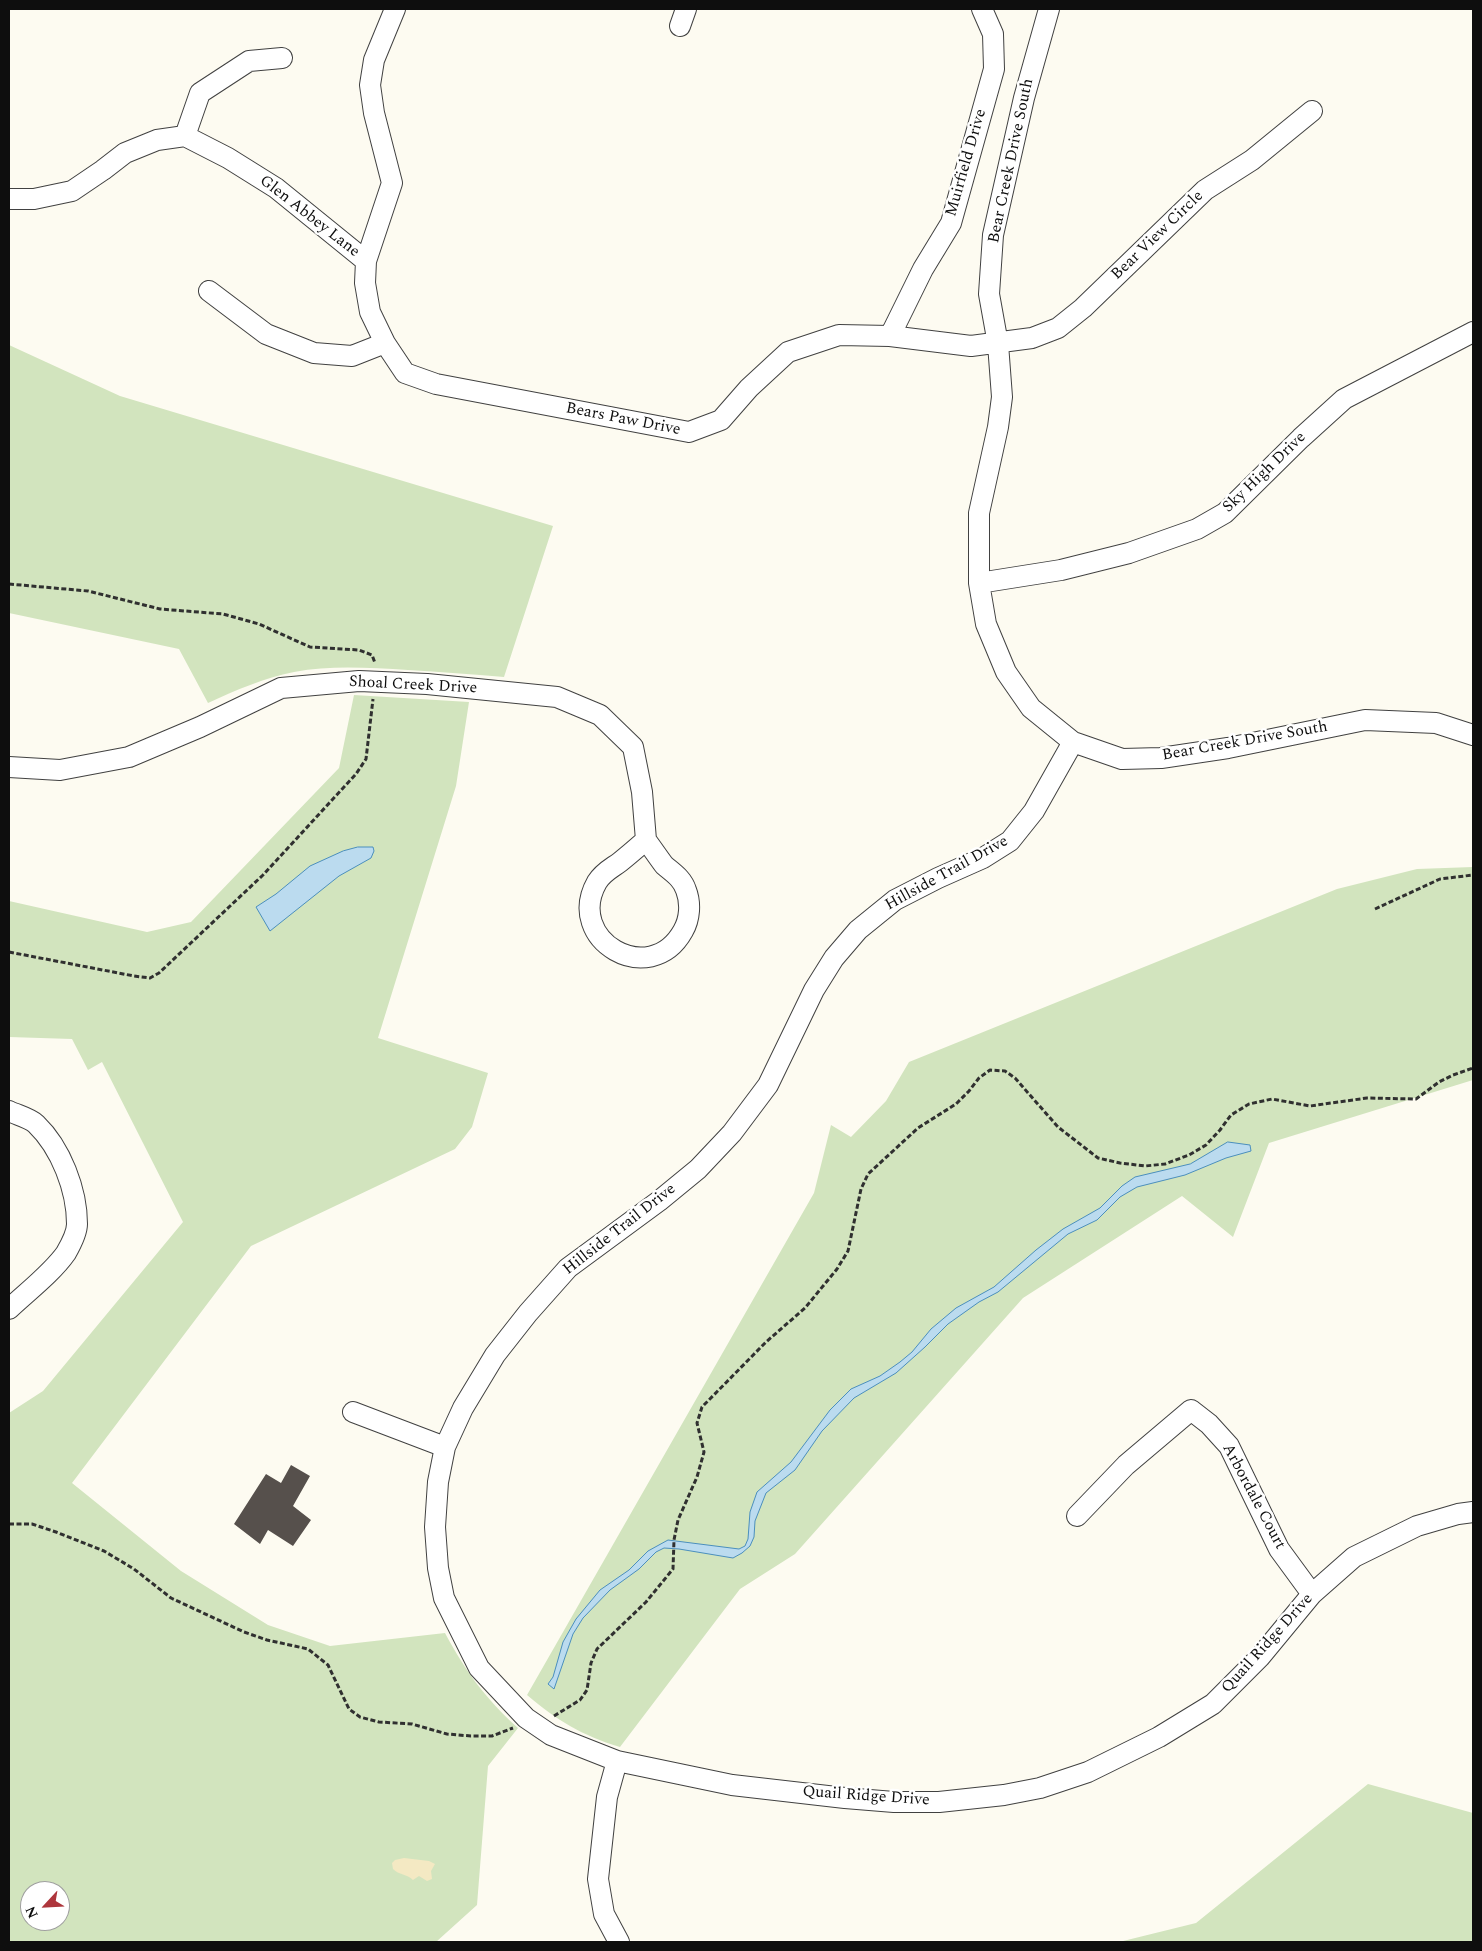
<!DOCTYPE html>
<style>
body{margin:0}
#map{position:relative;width:1482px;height:1951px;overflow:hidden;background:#fdfbf1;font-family:Spectral,serif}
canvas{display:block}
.frame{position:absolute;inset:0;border:10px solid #0e0e0e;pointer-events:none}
.north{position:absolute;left:20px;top:1881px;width:50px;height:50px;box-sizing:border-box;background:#fff;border:1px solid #9f9f9f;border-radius:50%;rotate:245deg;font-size:14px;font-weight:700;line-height:20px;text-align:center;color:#0e0e0e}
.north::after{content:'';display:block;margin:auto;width:18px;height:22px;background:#ae363c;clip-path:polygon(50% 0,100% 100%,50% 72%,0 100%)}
</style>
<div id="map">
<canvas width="1482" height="1951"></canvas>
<div class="frame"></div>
<div class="north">N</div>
</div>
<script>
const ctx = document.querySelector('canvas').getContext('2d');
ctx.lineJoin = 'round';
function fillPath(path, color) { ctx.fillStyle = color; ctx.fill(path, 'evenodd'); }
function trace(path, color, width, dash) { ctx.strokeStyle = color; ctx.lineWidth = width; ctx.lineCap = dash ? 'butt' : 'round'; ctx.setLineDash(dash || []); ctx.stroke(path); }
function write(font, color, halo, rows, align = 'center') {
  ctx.font = font + ' Spectral,serif'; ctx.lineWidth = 5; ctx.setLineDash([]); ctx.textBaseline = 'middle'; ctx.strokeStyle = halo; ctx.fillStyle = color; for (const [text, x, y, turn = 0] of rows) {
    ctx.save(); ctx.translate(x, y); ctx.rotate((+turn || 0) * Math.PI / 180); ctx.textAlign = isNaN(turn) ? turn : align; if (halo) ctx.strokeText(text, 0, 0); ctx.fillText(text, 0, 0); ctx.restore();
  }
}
const green = new Path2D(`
 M9 345 120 396 553 526 504 677C472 674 440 672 408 670 370 668 332 665 294 672 264 678 236 690 208 703L179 649 9 613Z
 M354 695 469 702 456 786 378 1038 488 1073 472 1127 455 1149 251 1246 72 1483 181 1571 268 1625 330 1646 445 1633C466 1672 485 1698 518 1728L488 1766 477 1905 436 1942H9V1413L43 1391 183 1222 102 1062 88 1070 72 1039 9 1037V901L147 932 191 922 339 768ZM30 1891H60V1921H30Z
 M1473 867V1080L1269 1143 1233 1237 1182 1196 1023 1298 795 1554 740 1589 620 1747C581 1735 558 1721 527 1695L814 1193 831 1125 851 1137 886 1101 909 1062 1337 889 1417 869Z
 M1368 1784 1473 1813V1942H1119L1196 1923Z`);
const sand = new Path2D(`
 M404 1858 429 1861 435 1864 431 1871 432 1879 427 1881 419 1876 413 1880C407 1874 399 1875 393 1869L392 1863 395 1860Z`);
const water = new Path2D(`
 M358 847H373L374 851 371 858 339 876 270 931 256 907 276 894 310 866 343 851Z
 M1228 1142 1250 1145 1251 1151 1226 1158 1185 1175 1137 1187 1120 1197 1097 1220 1068 1234 998 1292 979 1302 948 1324 925 1347 896 1373 854 1398 822 1431 795 1470 766 1493 755 1521 754 1537 750 1546 742 1553 733 1558 679 1549 664 1548 656 1552 639 1569 610 1590 583 1618 573 1634 554 1689 548 1684 553 1677 563 1642 576 1619 600 1590 629 1570 648 1551 668 1540 739 1549 745 1546 748 1539 750 1512 757 1492 791 1462 830 1410 851 1389 880 1376 900 1362 912 1352 931 1329 956 1308 994 1287 1036 1250 1063 1229 1100 1208 1122 1186 1135 1177 1190 1164Z`);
const building = new Path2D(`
 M291 1465 310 1476 293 1506 311 1520 293 1546 268 1530 260 1544 234 1524 266 1474 281 1483Z`);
const path = new Path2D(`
 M9 584 88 591 160 609 223 614 259 624 310 647 359 650 372 655 375 663
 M1375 909 1440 879 1473 875
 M9 952 134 976 150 978 159 973 263 875 356 774 366 759 373 699
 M9 1524H32L56 1532 104 1551 134 1569 171 1598 244 1632 267 1640 308 1649 328 1665 349 1709 360 1717 379 1722 412 1724 447 1734 471 1736H492L513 1728
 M554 1716 580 1700 587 1690 591 1663 597 1649 646 1602 673 1569 674 1540 678 1520 697 1477 704 1452 697 1423 702 1407 766 1342 805 1308 837 1269 848 1251 861 1189 868 1174 918 1128 956 1104 969 1091 979 1078 990 1070 1005 1071 1015 1078 1058 1127 1098 1158 1120 1163 1145 1166 1165 1164 1189 1155 1206 1145 1220 1130 1231 1115 1249 1104 1272 1099 1310 1106 1367 1098 1416 1099 1439 1082 1453 1075 1473 1068`);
const minor = new Path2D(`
 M395 9 374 60 370 85 374 113 392 183 366 261 365 283 370 312 385 343 405 373 436 384 689 432 721 420 749 388 788 352 839 335 890 336 971 346 1032 338 1058 328 1083 308 1205 190 1252 160 1312 111
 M1049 9 1024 98 993 235 989 294 998 344 1002 397 998 427 979 513V583L986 624 1006 672 1031 708 1073 742 1122 759 1161 758 1228 748 1365 720 1436 723 1473 735
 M680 26 686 9
 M185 136 200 93 249 61 282 58
 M9 199H34L72 191 103 170 125 153 157 140 185 136 228 158 276 188 366 261
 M209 291 266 334 314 353 352 356 385 343
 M890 336 923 269 951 223 994 69 993 34 982 9
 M979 583 1061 570 1129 553 1197 529 1225 513 1301 438 1344 399 1473 332
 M1073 742 1034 811 1010 841 983 858 938 878 895 900 858 930 834 958 814 990 768 1085 732 1133 698 1169 659 1201 568 1268 528 1313 495 1355 463 1408 445 1447 438 1482 435 1527 438 1568 444 1598 479 1668 526 1718 551 1735 617 1761 732 1785 845 1798 894 1802H939L1004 1795 1040 1788 1088 1772 1159 1737 1213 1704 1260 1657 1312 1594 1354 1557 1417 1526 1458 1514 1473 1512
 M9 767 60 770 129 757 200 727 281 688 359 681 427 684 557 697 600 715 633 747 642 792 646 840
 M646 840C652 848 658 857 664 865 673 873 682 878 686 890 691 903 690 919 683 931 650 990 564 940 597 882 603 872 612 868 620 862 629 855 638 847 646 840Z
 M9 1111C17 1115 30 1118 36 1124 61 1148 77 1190 77 1224 77 1232 70 1246 66 1253 52 1273 27 1292 9 1309
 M353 1412 445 1447
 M1077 1516 1126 1465 1191 1410 1209 1424 1229 1446 1279 1549 1312 1594
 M617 1761 607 1797 598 1879 604 1914 619 1942`);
const streetNames = [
 ["Bear Creek Drive South",1012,161,-78],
 ["Muirfield Drive",967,163,-74],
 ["Glen Abbey Lane",309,217,38],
 ["Bear View Circle",1158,236,-44],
 ["Bears Paw Drive",623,420,11],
 ["Sky High Drive",1265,473,-44],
 ["Shoal Creek Drive",413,686,3],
 ["Bear Creek Drive South",1245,742,-10],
 ["Hillside Trail Drive",947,874,-29],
 ["Hillside Trail Drive",620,1230,-38],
 ["Arbordale Court",1253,1497,62],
 ["Quail Ridge Drive",1268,1644,-48],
 ["Quail Ridge Drive",866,1797,4]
];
fillPath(green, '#d2e4be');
fillPath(sand, '#f4e9c3');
fillPath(water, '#bbdbef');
trace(water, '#4b8fbd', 1);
fillPath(building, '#56504c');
trace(minor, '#414141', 22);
trace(path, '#303030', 3, [5, 2.5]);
trace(minor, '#fff', 20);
write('16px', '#0e0e0e', '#fff', streetNames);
</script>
